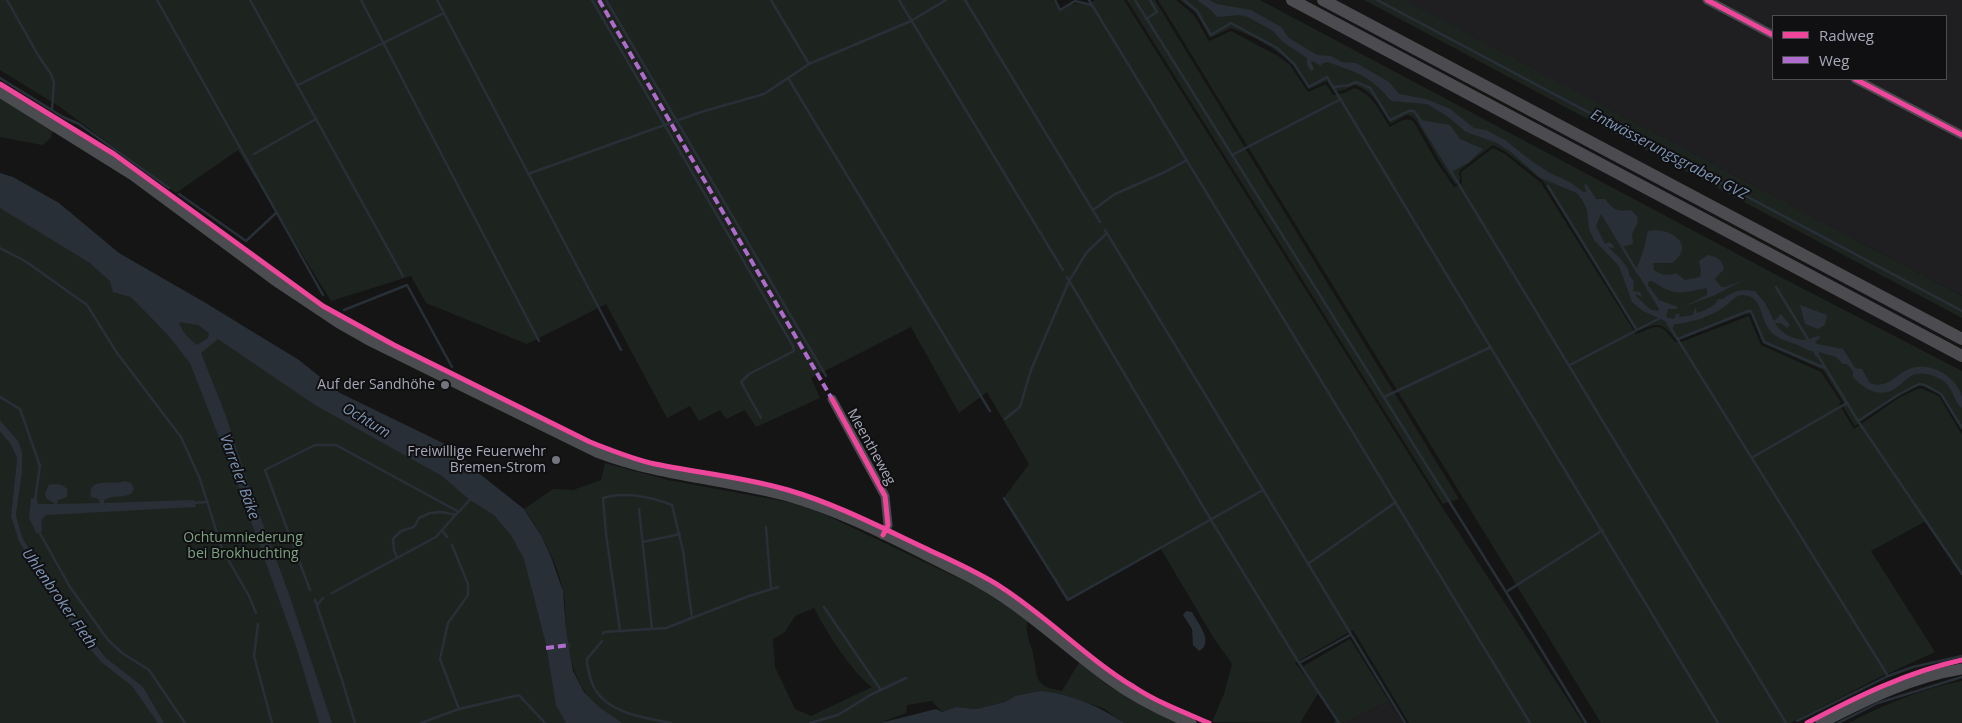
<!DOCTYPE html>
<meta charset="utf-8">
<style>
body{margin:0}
#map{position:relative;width:1962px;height:723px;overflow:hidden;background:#151515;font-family:"Open Sans",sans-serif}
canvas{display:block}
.legend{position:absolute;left:1772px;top:15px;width:175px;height:65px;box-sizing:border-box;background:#100f11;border:1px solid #4c4d53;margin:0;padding:6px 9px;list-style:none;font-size:15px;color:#a6a9b7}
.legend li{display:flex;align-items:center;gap:10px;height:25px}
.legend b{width:25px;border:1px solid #4c4d53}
</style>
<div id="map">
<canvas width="1962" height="723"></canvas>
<ul class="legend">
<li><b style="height:6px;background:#ed469a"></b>Radweg</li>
<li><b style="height:6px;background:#b06ccc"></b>Weg</li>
</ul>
</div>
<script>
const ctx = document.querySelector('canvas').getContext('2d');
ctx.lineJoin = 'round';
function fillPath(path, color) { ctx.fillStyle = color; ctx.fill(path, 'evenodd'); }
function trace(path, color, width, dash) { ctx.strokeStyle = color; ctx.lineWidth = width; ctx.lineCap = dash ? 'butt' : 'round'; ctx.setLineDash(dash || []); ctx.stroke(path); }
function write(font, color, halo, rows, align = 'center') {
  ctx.font = font + ' "Open Sans",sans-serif'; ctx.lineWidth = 4; ctx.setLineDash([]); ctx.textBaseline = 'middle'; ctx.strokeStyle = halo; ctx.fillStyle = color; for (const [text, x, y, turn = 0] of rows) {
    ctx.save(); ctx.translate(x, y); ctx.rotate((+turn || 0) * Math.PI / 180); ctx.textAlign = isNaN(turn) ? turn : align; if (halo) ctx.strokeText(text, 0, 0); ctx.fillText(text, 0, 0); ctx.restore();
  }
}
const built = new Path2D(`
 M1403 0H1962V296ZM1773 16H1946V79H1773Z
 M1389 701 1403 723H1343Z`);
const green = new Path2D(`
 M0 0H1053L1060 11C1071 4 1075 1 1088 5L1095 0H1124L1442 507 1583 723H1409L1353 630 1295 663 1318 691 1302 667 1350 639 1389 701 1343 723H1334L1336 719 1319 692 1300 723 1212 722 1224 694 1232 664 1213 637 1161 549 1068 600 1004 498 1029 464 987 392 959 413 911 327 811 378 820 398 756 427 745 410 726 419 720 410 699 421 690 406 667 418 606 304 527 344 426 303 411 276 331 301 238 150 176 193 60 107 0 70Z
 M1127 0H1155L1459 499 1443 504Z
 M1158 0H1176L1194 15 1209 41 1231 31 1278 56 1290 65 1308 92 1326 84 1333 95 1344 93 1354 88C1372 93 1380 112 1390 127 1398 123 1406 115 1414 122L1436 161 1454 187 1462 183 1461 172 1493 148 1505 154 1541 183 1636 334C1659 326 1659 321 1675 342H1681L1749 316 1761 345 1821 372 1841 402 1839 404 1854 429 1900 397 1920 388 1939 396 1962 435V574L1926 521 1871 551 1935 652 1876 679 1791 723H1601Z
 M1180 0H1260L1771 272 1962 371V430L1940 394 1920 385 1898 395 1855 426 1842 405 1844 403 1823 370 1763 343 1751 314H1746L1681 339 1676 340C1661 320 1658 323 1637 331L1543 181 1506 152 1493 145 1459 171 1460 181 1455 184 1439 160 1416 120 1411 116 1406 115 1391 124C1380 107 1374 91 1354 85L1344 90 1334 92 1327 81 1309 89C1304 81 1298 71 1291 63 1278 49 1249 34 1231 28L1210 38 1196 13Z
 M1364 0H1404L1962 296V318Z
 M0 96 53 131 50 139 42 145 0 137Z
 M0 182 117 260 524 522 567 673 606 723H0V432L10 443 17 458 11 516 58 606 101 662 121 677 58 594 23 539 16 515 22 473V452L19 442 0 420Z
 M605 463 668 480 777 500 809 507 979 588 1027 620C1025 638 1032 644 1034 659 1036 667 1035 675 1040 682 1046 689 1054 689 1062 691L1080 661 1107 685 1179 723H1124L1103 708 1067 696H1015L1005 702 976 709 956 707 942 712 932 701 907 705 906 713 880 723H622C581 701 571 673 566 630 565 617 566 604 563 592 559 566 540 530 524 509L553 489 573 490 601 480ZM814 608C826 631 852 673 872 687L811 716 795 709 775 667 773 639 785 632 795 616Z
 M1962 681V723H1849C1885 704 1921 689 1962 681Z`);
const water = new Path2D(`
 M1197 0H1209L1217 4 1251 10 1281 27 1289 38 1317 55 1331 56 1342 62 1356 63 1389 82 1399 94 1426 99 1450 109 1474 128 1486 130 1505 140 1530 160 1550 173 1570 182 1583 192H1586L1584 184 1587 185 1596 199H1605C1613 210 1618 212 1631 210L1637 216 1638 222 1632 234 1633 244 1621 247 1601 214 1596 226 1605 244 1609 242 1613 245 1614 248 1608 247 1621 259 1628 269 1630 277 1634 281 1633 291 1640 292 1642 297 1636 294V296L1651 310 1658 311 1659 309 1636 271 1644 248 1648 231C1668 226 1698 244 1672 263H1653L1654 270C1660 275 1668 276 1676 273L1685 280 1700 277 1701 271 1699 261 1708 255C1717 257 1722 259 1724 269L1715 279 1721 287H1725L1742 281 1715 295 1685 306 1707 295V288C1693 290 1679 296 1666 289 1660 287 1657 283 1651 281L1648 282V285L1659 300 1678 307 1676 309H1668L1666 317 1674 319 1676 314H1680L1679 317 1693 315 1695 307 1697 313C1705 310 1715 307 1718 299H1723C1734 290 1741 289 1755 291L1765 303 1774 321 1781 314 1790 325 1787 328 1781 323H1775C1779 332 1792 339 1803 340 1807 340 1814 337 1819 336L1820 338 1815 342 1817 344 1843 349 1855 368 1862 369 1870 383C1888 390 1896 373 1912 368 1932 362 1957 377 1962 397 1962 400 1962 405 1962 408 1953 401 1953 386 1942 380 1935 376 1925 372 1916 374 1908 376 1903 383 1897 387 1881 400 1864 389 1853 377V371L1847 364H1843L1836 357 1819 352V355L1816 357 1813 351C1808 351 1807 349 1802 347 1789 340 1775 341 1767 326 1760 314 1761 296 1743 295 1735 295 1730 303 1724 307 1712 316 1688 324 1673 324L1674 327 1670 329 1665 321 1643 311 1632 302 1619 266 1594 240 1589 229 1587 210 1583 201 1577 193 1540 178 1511 152 1497 143 1466 132 1447 116 1427 104 1391 101C1370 75 1357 73 1328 62L1323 63 1320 66 1314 61 1311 62 1314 69 1311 71 1307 65V58L1283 42 1273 31 1248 17 1239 15 1217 17 1211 10Z
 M1420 120 1450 125 1460 139 1483 149 1468 163 1453 171V173L1451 174 1418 121Z
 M0 173 13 177 59 203 119 253 204 302 299 360 340 393 445 444 476 471 524 509 542 537 551 557 563 591 566 630 573 671 584 692 599 707 622 723H566L556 705 546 644 524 559 511 535 494 515 470 500 442 476 315 405 218 339 201 353 226 416 246 478 290 597 332 723H319L297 649 240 491 190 363 167 334 131 297 113 292 110 281 90 263 0 208ZM179 322 198 325 209 333 208 338 197 345C189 338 182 333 179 322Z
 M1800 305 1827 315 1825 325 1818 329 1805 324Z
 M0 420 19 442 22 452V473L16 515 23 539 58 594 106 658 143 687 164 723H158L132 686 101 662 87 645 58 606 19 541 11 516 17 458 10 443 0 432Z
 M125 481 131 483 134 488 132 493C123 499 113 494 104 500V503L194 500 196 507 46 515 41 521 42 531 37 534 29 518 31 498 37 499 38 504H55L46 498 45 493 49 485C56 483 62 484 67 489V497L58 500 57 504 100 503 98 499 91 497C87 476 112 486 125 481Z
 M1186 611 1192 612C1197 622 1215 643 1199 651L1193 645 1192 629 1183 615Z
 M1041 691C1071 694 1099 706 1124 723H880L936 709 942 712 956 707 976 709 1005 702 1015 696Z`);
const stream = new Path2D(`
 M7 0 38 55 51 74 54 82 52 109
 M157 0 323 295
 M250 0 403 276
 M361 0 539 341
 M437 0 621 350
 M592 0 793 346 794 351 749 374 741 382 761 418
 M606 0 826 376
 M771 0 809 64
 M899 0 1063 270
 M965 0 1100 222
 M1055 0 1060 10 1075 1 1092 5
 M1089 0 1530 723
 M1135 0 1506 592 1586 723
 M1184 0 1197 11 1211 35 1231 23 1277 48 1294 64 1309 87 1327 77 1718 723
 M1377 0 1962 311
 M1146 19 1157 12 1150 0
 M0 78 63 117 79 124 169 188
 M788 78 990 411
 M298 85 444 13
 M1334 87 1349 85 1356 82 1370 88 1390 120 1409 111H1414L1421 121
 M254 154 316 119
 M1232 155 1341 99
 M1452 173 1786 723
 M528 174 701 112 764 94 809 64 911 21 946 0
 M1548 186 1636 329
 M179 194 246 241 276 213
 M1093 210 1115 194 1165 172 1187 160
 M1105 230 1405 723
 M1621 245 1638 273
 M0 248 25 261 87 305 117 353 181 437 200 479 222 549 249 596 256 613
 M1067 277 1211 520 1299 663 1339 723
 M1776 287 1809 341
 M344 310 407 285 452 367
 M1670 327 1888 676
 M1678 339 1748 311H1751L1764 342 1825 368
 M1817 354 1858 421 1962 574
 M1570 365 1660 318
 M0 397 20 409 40 466 35 500
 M1384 397 1491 347
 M1005 419 1020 407 1031 370 1069 281 1087 252 1107 233
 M1858 421 1898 395 1919 384 1925 385 1941 394 1962 428
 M1753 457 1847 403
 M1004 498 1068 600 1263 490
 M192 503 208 502
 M639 509 652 629
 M766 527 771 589
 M38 530 70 587 108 640 122 653 149 670 185 723
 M442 530 447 537
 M643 542 680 534
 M452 545 468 584V595L448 623 440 659 459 709
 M397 558 394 550 393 539 401 531 414 527 419 518 430 513 442 512 456 515
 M1308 564 1396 502
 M310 590 265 470 315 445H336L459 512 471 498
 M1506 592 1603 530
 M332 593 436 537 458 512
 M315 600 342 680 355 723
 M317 605 323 598
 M824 607 881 690
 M258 624 254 656 272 723
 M620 631 606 534 603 498C623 491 652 497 672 505L683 551 692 618
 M603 634 604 632 666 628 749 596 778 587
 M602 641 587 659V663C589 671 590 682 595 689 609 714 646 718 671 723
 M1299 663 1350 635
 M1797 721 1888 676 1913 667 1962 656
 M421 723 459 709 519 695 545 723
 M810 723 838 715 872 694 906 678
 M1838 723 1878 703 1962 677`);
const minor = new Path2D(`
 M1707 0 1773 35
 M1855 79 1962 135
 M832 399 885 496 888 525 883 535`);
const major = new Path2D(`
 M0 92 133 175 279 283 339 323 369 340 597 452C659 476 724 479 788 496 849 513 907 546 964 574 1019 601 1062 645 1111 680 1136 698 1162 711 1191 723
 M1821 723C1866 700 1911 677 1962 669`);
const highway = new Path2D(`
 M1292 0 1962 356
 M1323 0 1962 339`);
const quiet = new Path2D(`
 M599 0 832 399
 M546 648 570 645`);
const cycleway = new Path2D(`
 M1707 0 1773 35
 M1855 79 1962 135
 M0 84 114 154 323 306 394 345 590 442C611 450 632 459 655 464 699 473 745 477 788 490 836 504 882 528 927 549 952 561 978 572 1001 587 1048 617 1086 658 1134 687 1157 702 1183 712 1209 723
 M832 399 885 496 888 525 883 535
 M1807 723C1856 697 1907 672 1962 660`);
const markers = [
 [445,385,5,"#73757e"],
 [556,460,5,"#73757e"]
];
const poiNames = [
 ["Auf der Sandhöhe",435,385],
 ["Freiwillige Feuerwehr",546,452],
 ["Bremen-Strom",546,468]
];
const streetNames = [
 ["Meentheweg",871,447,61]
];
const parkNames = [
 ["Ochtumniederung",243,538],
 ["bei Brokhuchting",243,554]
];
const waterNames = [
 ["Entwässerungsgraben GVZ",1669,155,28],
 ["Ochtum",366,421,31],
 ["Varreler Bäke",239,477,70],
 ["Uhlenbroker Fleth",59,599,55]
];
fillPath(built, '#1f1f21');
fillPath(green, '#1d241f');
fillPath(water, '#282f37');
trace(stream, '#282f37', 2.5);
trace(minor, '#494a4e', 9);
trace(major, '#4b4c50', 11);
trace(highway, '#4c4c50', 12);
trace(quiet, '#b06ccc', 4, [8, 4]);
trace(cycleway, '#ed469a', 5);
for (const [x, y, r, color] of markers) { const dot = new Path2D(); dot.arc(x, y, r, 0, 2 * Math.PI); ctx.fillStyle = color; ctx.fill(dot); trace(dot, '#100f11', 2); }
write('14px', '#a6a9b7', '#100f11', poiNames, 'right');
write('14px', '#a6a9b7', '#100f11', streetNames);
write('14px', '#7ca282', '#100f11', parkNames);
write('italic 15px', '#7c94b3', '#100f11', waterNames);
</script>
